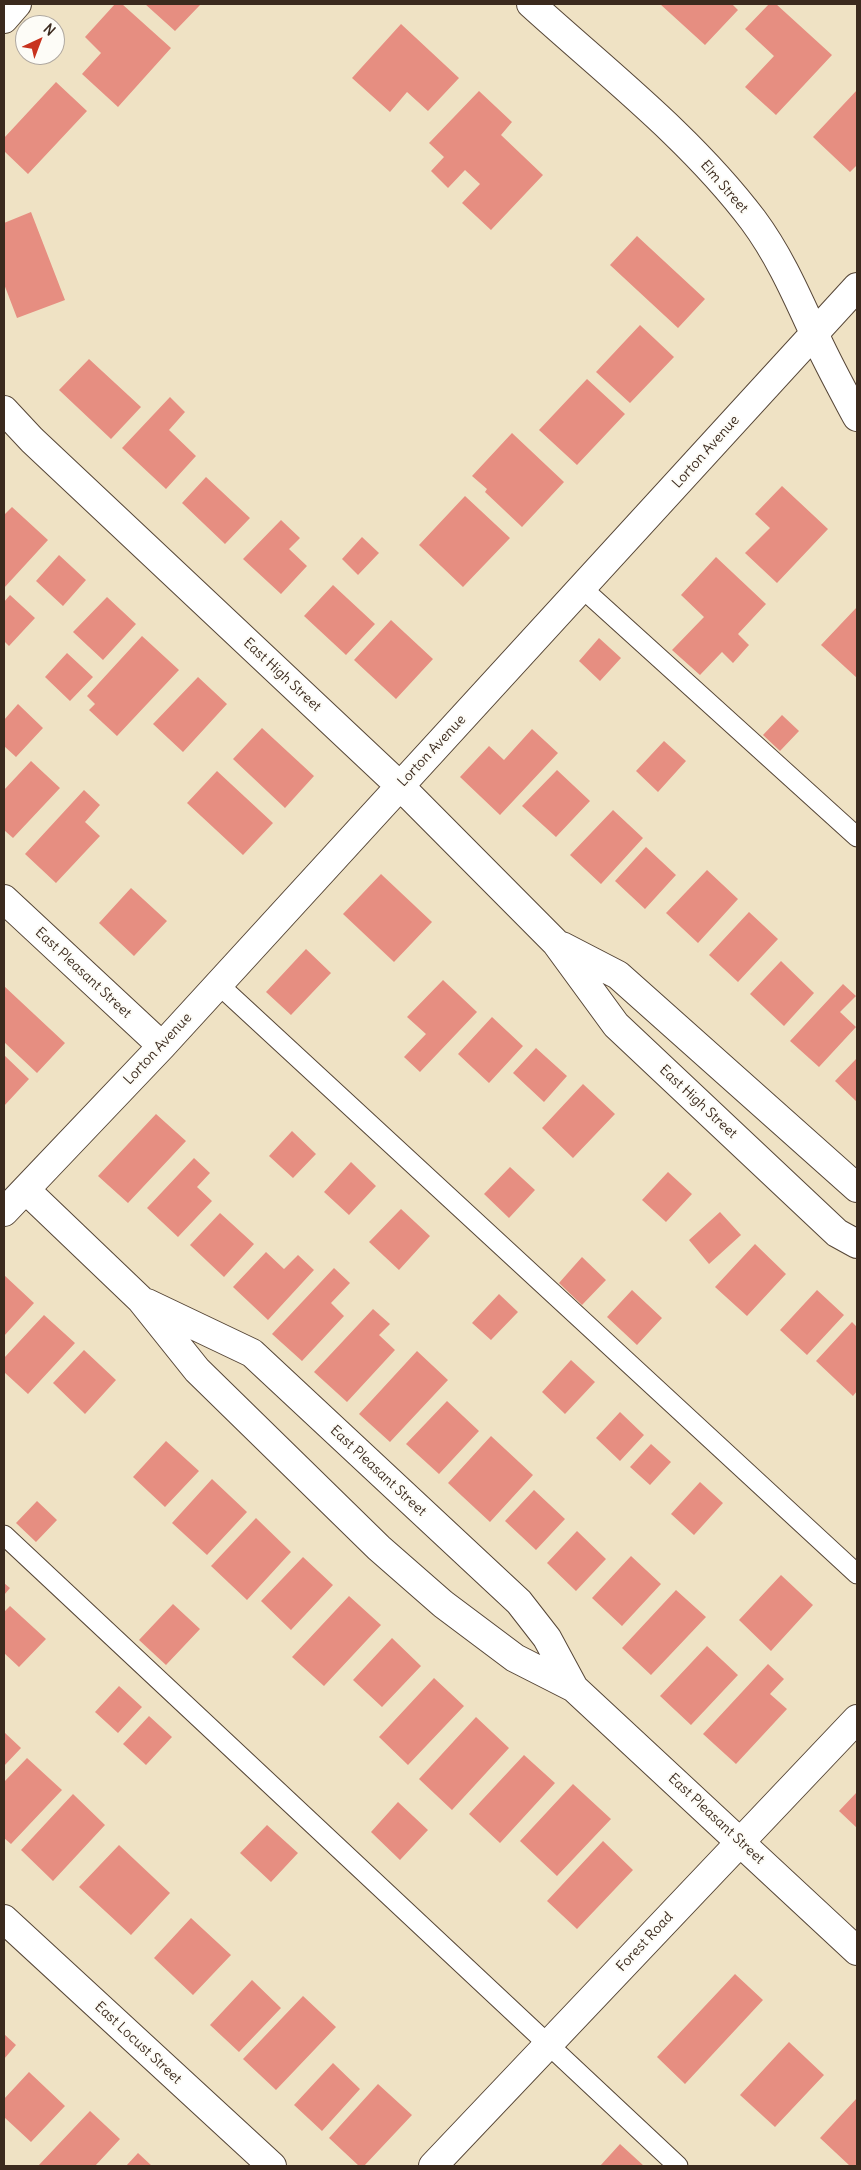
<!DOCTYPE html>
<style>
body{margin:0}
#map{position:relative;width:861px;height:2170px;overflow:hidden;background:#efe2c4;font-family:Delius,sans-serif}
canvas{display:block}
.frame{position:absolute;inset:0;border:5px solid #3b2a1e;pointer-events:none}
.north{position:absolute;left:15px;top:15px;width:50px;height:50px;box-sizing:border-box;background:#fdfcf7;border:1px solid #afa8a0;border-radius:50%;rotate:43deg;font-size:14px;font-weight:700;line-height:20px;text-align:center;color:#3b2a1e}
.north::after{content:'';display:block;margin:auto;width:18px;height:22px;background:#c8321e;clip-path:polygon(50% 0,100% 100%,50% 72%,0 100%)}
</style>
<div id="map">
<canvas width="861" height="2170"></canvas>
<div class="frame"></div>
<div class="north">N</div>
</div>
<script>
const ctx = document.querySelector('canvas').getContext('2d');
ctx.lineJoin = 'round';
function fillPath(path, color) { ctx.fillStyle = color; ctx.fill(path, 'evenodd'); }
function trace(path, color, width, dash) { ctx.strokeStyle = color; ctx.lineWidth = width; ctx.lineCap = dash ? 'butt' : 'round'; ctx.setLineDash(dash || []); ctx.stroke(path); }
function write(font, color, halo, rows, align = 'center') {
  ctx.font = font + ' Delius,sans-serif'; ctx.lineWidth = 4; ctx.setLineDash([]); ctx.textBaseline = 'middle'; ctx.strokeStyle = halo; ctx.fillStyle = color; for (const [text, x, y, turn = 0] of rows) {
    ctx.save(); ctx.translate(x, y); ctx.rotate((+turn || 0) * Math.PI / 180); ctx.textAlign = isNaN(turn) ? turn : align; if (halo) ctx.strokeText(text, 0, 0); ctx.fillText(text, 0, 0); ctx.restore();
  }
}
const building = new Path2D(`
 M115 4H122L171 48 118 107 82 74 101 53 85 37Z
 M145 4H201L175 31Z
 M660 4H732L738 10 705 45Z
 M769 4H776L832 55 776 115 745 87 774 56 745 29Z
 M401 24 459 78 428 111 407 92 390 112 352 78Z
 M56 82 87 111 28 174 4 151V138Z
 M857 90V165L850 172 813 137Z
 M479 91 512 122 501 135 543 175 491 230 462 203 480 184 465 170 448 188 431 171 444 157 429 143Z
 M31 212 65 300 17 318 4 284V223Z
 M637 236 705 299 678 328 610 265Z
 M640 325 674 357 630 403 596 372Z
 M89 359 141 407 111 439 59 390Z
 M587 379 625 414 577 465 539 430Z
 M170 397 185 412 169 430 196 456 166 489 122 448Z
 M512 433 564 482 522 527 485 492 487 489 472 476Z
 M206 477 250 518 225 544 182 503Z
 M782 486 828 529 777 583 745 553 770 528 755 514Z
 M465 496 510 538 463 587 419 545Z
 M12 507 48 540 4 588V515Z
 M281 520 300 538 289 549 307 566 281 594 243 559Z
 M362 537 379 553 358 575 342 559Z
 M59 555 86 580 63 606 36 581Z
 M716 557 766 604 738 634 749 645 733 663 722 652 700 675 672 650 704 617 681 595Z
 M333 585 375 624 346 655 304 616Z
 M10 595 35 618 9 646 4 641V602Z
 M107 597 136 624 103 660 73 632Z
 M857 607V678L821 645Z
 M391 620 433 659 396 699 354 660Z
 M142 636 179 670 117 736 89 710 95 704 87 696Z
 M599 638 621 658 600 681 579 661Z
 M67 653 93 677 70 701 45 677Z
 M198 677 227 704 183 752 153 724Z
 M18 704 43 728 16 757 4 746V720Z
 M782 715 799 731 780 751 763 735Z
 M262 728 314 776 285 808 233 759Z
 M532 729 558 753 500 815 460 777 489 746 504 760Z
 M664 741 686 761 658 792 636 771Z
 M31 761 60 788 13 838 4 830V790Z
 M557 770 590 801 556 837 522 806Z
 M217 771 273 823 243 855 187 803Z
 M84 790 100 805 85 822 100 836 56 883 25 854Z
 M613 810 643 838 601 884 570 855Z
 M646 847 676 875 645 909 615 881Z
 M707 870 738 899 698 943 666 913Z
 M381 874 432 922 394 962 343 914Z
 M131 888 167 921 134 956 99 923Z
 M749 912 778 939 738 982 709 955Z
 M306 949 331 973 291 1015 266 992Z
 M781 961 814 993 784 1026 750 994Z
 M443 980 477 1012 420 1072 404 1057 426 1034 407 1017Z
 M843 984 856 996 840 1012 856 1027 819 1067 790 1041Z
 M4 986 65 1043 37 1073 4 1042Z
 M492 1017 523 1046 489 1083 458 1054Z
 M536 1048 567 1076 544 1102 513 1073Z
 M4 1055 29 1079 4 1106Z
 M857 1058V1102L835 1081Z
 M583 1084 615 1114 573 1158 542 1128Z
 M156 1114 186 1141 128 1203 98 1176Z
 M292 1131 316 1154 293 1178 269 1156Z
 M194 1158 210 1173 197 1187 212 1201 178 1237 147 1208Z
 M351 1162 376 1186 349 1215 324 1192Z
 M510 1167 535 1190 509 1218 484 1194Z
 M668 1172 692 1194 666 1222 642 1200Z
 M401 1209 430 1236 399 1270 369 1242Z
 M720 1212 741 1235 709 1264 689 1240Z
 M220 1213 254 1244 224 1277 190 1245Z
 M755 1244 786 1274 747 1316 715 1287Z
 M266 1252 284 1269 298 1255 314 1270 268 1320 233 1287Z
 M582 1257 606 1280 582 1305 559 1283Z
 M334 1268 350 1283 331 1303 344 1316 302 1361 272 1334Z
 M4 1275 34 1303 4 1336Z
 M632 1290 662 1318 637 1345 607 1317Z
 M817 1290 844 1315 807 1355 780 1330Z
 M499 1294 518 1312 491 1340 472 1323Z
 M373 1309 390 1324 379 1335 395 1350 347 1402 314 1372Z
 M44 1315 75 1343 28 1394 4 1372V1358Z
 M852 1322 857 1327V1391L853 1396 816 1361Z
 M84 1350 116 1380 85 1414 53 1383Z
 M417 1351 448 1380 390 1442 359 1414Z
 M571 1360 595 1382 565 1414 542 1392Z
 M447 1401 479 1431 439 1474 406 1444Z
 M620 1412 644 1435 620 1461 596 1438Z
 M491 1436 533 1475 490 1522 448 1483Z
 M166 1441 199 1471 165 1507 133 1477Z
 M651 1444 671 1462 650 1485 630 1467Z
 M212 1479 247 1512 207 1555 172 1523Z
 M700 1482 723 1503 694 1535 671 1514Z
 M534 1490 565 1519 536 1550 505 1521Z
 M37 1501 57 1520 36 1542 16 1523Z
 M256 1518 291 1552 247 1600 211 1566Z
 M577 1531 606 1559 576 1591 547 1563Z
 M631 1556 661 1584 622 1626 592 1598Z
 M303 1557 333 1585 291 1630 261 1601Z
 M781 1575 813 1605 771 1651 739 1620Z
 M4 1583 10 1588 4 1595Z
 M676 1590 706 1617 651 1675 622 1648Z
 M349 1596 381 1625 324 1686 292 1657Z
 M173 1604 200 1629 166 1665 139 1640Z
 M10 1606 46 1639 19 1667 4 1653V1612Z
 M392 1638 421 1666 382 1707 353 1680Z
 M707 1646 738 1675 691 1725 660 1696Z
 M768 1664 784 1679 770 1694 787 1709 736 1764 703 1734Z
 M434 1678 464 1706 408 1765 379 1737Z
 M119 1686 142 1707 118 1733 95 1712Z
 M149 1716 172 1737 146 1765 123 1744Z
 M476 1717 509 1748 452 1810 419 1779Z
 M4 1732 21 1748 4 1766Z
 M524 1755 555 1783 500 1843 469 1814Z
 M27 1758 62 1790 11 1844 4 1838V1782Z
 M573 1784 611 1819 557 1876 520 1841Z
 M857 1792V1828L839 1811Z
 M73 1794 105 1825 53 1881 21 1850Z
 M398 1802 428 1830 400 1860 371 1832Z
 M267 1825 298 1853 271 1882 240 1853Z
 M603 1841 633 1870 577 1929 547 1901Z
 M119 1845 170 1893 131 1935 79 1887Z
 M191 1918 231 1955 193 1995 154 1958Z
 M735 1974 763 2000 685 2084 657 2057Z
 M252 1980 281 2008 239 2052 210 2025Z
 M303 1996 336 2027 276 2090 243 2059Z
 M4 2034 16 2045 4 2059Z
 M789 2042 824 2075 775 2127 740 2095Z
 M333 2063 360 2089 322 2131 294 2105Z
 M29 2072 65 2106 31 2142 4 2117V2099Z
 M378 2084 412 2115 364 2166H359L329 2138Z
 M857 2098V2166H850L820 2138Z
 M90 2111 120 2139 95 2166H38Z
 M620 2144 644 2166H600Z
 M138 2153 152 2166H126Z`);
const lane = new Path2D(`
 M582 588 857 837
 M218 984 857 1574
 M4 1535 678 2166`);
const street = new Path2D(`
 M531 4C607 73 691 138 753 220 779 255 796 294 814 333 827 362 842 389 857 417
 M4 19 17 4
 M4 410 32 440 400 786 556 943 616 1025 837 1233 857 1244
 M4 899 162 1046
 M562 946 618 975 857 1188
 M26 1190 141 1300 197 1370 379 1548 443 1604 515 1658 574 1688 857 1951
 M4 1212 162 1046 857 287
 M147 1303 252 1353 519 1602 547 1638 574 1688
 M433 2166 857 1719`);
const secondary = new Path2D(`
 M4 1919 272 2166`);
const streetNames = [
 ["Elm Street",724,187,49],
 ["Lorton Avenue",706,452,-48],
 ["East High Street",282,675,43],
 ["Lorton Avenue",432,751,-47],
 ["East Pleasant Street",83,973,43],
 ["Lorton Avenue",158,1049,-47],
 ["East High Street",698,1102,43],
 ["East Pleasant Street",378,1471,43],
 ["East Pleasant Street",716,1819,43],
 ["Forest Road",645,1942,-47],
 ["East Locust Street",138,2043,43]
];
fillPath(building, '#e68e81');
trace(lane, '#564637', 21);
trace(street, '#564637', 30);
trace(secondary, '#564637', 30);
trace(lane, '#fff', 19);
trace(street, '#fff', 28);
trace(secondary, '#fff', 28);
write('14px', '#3b2a1e', '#fdfcf7', streetNames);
</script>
